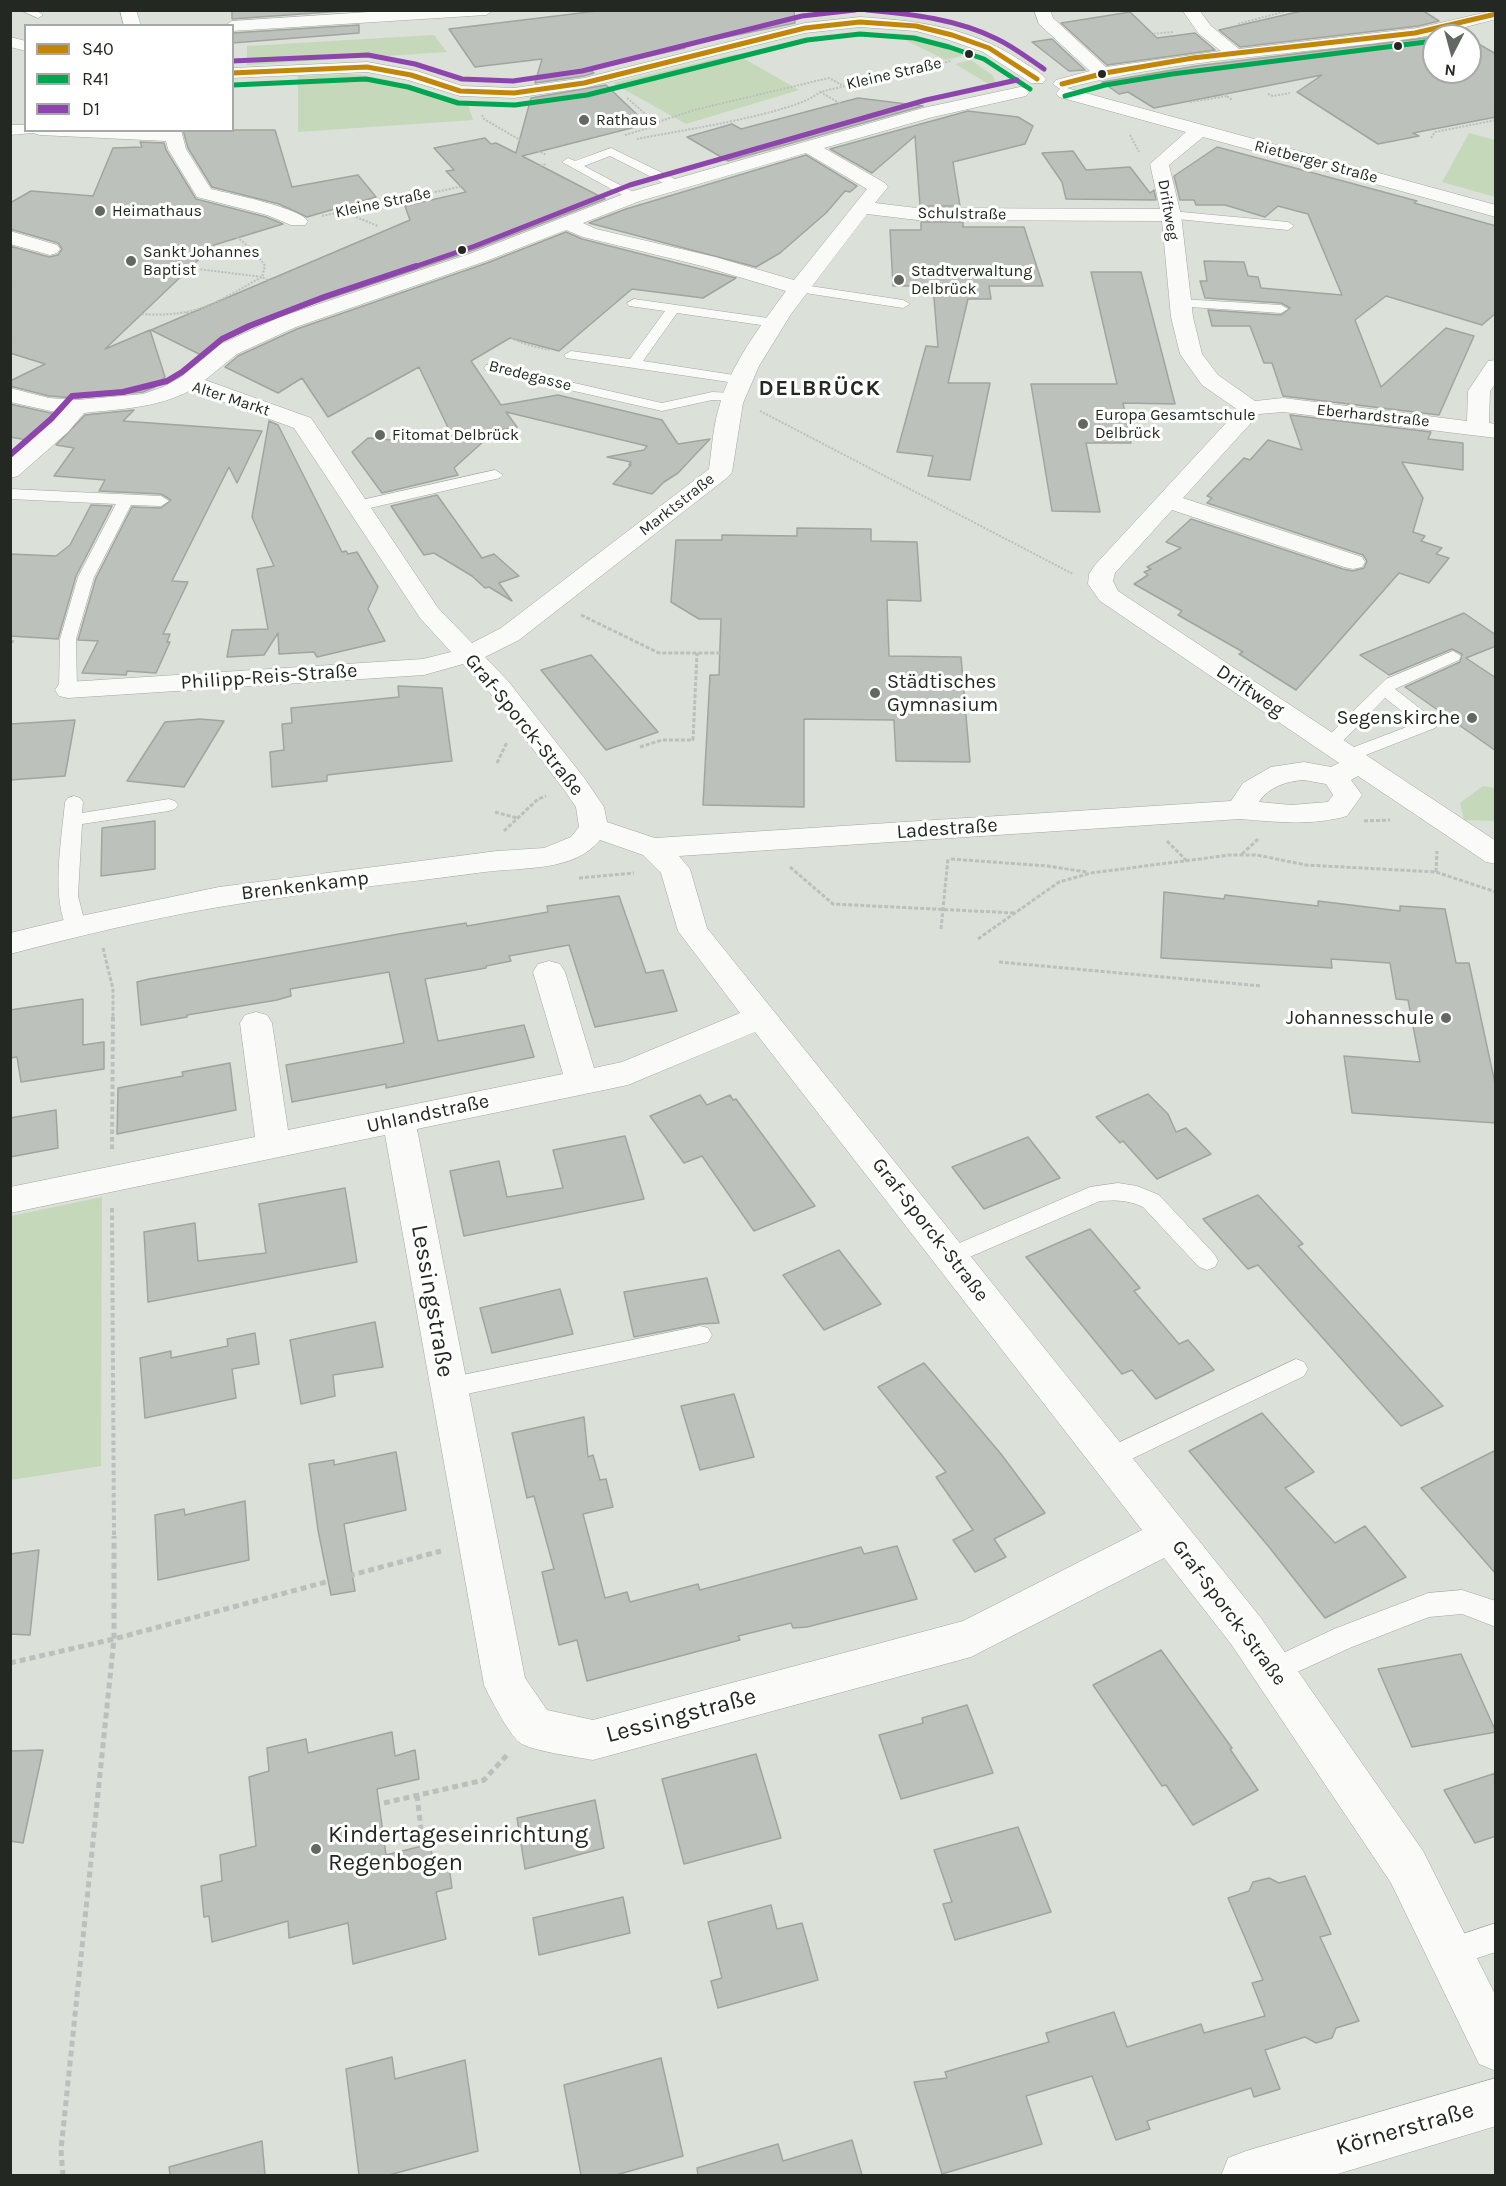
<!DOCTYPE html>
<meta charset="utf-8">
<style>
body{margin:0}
#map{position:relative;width:1506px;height:2186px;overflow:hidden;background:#dbe0d8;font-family:Karla,sans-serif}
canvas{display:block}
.frame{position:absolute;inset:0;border:12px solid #242822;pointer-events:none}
.legend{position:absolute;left:24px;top:24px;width:210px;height:108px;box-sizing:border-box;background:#fff;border:2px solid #a7a9a7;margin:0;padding:8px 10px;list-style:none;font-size:18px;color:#242822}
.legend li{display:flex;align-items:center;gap:12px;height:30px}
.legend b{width:30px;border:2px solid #a7a9a7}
.north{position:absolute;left:1422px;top:24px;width:60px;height:60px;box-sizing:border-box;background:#fff;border:2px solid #a7a9a7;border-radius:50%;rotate:186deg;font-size:16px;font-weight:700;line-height:24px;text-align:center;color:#242822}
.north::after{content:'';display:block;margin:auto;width:21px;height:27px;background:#646862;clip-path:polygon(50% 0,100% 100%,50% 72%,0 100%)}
</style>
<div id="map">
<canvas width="1506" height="2186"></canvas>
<div class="frame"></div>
<ul class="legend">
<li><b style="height:8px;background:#c28608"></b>S40</li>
<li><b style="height:8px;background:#00a651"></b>R41</li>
<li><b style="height:8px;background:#8e44ad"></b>D1</li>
</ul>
<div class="north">N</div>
</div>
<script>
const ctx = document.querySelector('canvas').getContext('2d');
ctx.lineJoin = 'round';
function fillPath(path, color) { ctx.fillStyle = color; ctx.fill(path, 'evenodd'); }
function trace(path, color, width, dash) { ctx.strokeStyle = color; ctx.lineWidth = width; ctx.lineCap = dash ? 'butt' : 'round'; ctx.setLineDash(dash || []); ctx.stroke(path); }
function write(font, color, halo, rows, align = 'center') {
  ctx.font = font + ' Karla,sans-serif'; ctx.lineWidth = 6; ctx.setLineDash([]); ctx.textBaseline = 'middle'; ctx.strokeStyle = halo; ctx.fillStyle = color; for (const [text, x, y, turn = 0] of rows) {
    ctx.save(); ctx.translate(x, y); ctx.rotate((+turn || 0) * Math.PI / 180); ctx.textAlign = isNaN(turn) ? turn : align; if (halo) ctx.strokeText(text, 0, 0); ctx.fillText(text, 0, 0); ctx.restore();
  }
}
const green = new Path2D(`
 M891 33C921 35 939 41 965 55L946 60Z
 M434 35 447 52 247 65V46Z
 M736 54 799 90 686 124 613 83Z
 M971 60 992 75 995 80 992 86 955 64Z
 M349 74C390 76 427 94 467 101L473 120 298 132V76Z
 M1469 133 1495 140V197L1442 182Z
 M1483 786 1495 788V821L1464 820 1460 803Z
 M102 1197 101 1466 11 1480V1216Z`);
const building = new Path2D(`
 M232 10H357L232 19Z
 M605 10H794L795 23 683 46 685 48 590 70 594 73 584 76 535 83 542 59 475 67 449 29Z
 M1306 10H1422L1439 21 1418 26 1240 47 1219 30Z
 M1130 12 1157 38 1195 33 1215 50 1107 65 1061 23Z
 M359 25V33L232 43V33Z
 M1434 37V72H1470V39L1496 54V117L1413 133 1419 136 1378 144 1297 92 1322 75 1154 108 1128 92 1119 94 1102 82 1196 66Z
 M1052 39 1085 70 1069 71 1032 42Z
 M606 85 647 124 522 156 605 199 471 251 279 315 220 342 203 356 151 330 410 220 405 206 466 192 446 171 454 170 434 148 485 138 491 144 496 143 516 153 531 98Z
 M858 98 923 106 728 161 687 137 732 124 741 129Z
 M968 111 1018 117 1033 126 1025 144 953 162 960 206H920L915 136 872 173 830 149Z
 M183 130H275L292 187 358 175 376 197 307 217 279 204 212 187 188 148Z
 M140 142 164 143 166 150 196 199 266 217 283 224 214 245 105 349 150 330 165 377 155 387 143 392 77 398 49 396 10 386V381L45 364 10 353V246L49 257 58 255 62 249 58 243 10 229V203L31 191 93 196 113 148 142 147Z
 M1217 147 1417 201 1414 203 1496 226V313L1482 325 1386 296 1355 320 1381 387 1446 328 1474 336 1439 415 1283 396 1272 363H1264L1250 326H1212L1208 310 1281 315 1290 308 1281 303 1205 298 1200 281H1207L1204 261 1244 262 1248 276 1258 277 1261 288 1342 295 1308 214 1278 206 1265 217 1225 205H1196L1194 200H1180L1174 176Z
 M1073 151 1086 170 1130 167 1150 193 1154 190 1156 200 1066 199 1062 182 1042 153Z
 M806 155 857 186 850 192 845 191 826 213 780 253 756 267 589 223 626 209Z
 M921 222H963V227H1024L1043 286H989L991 299H968L948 383H990L970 480 928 476 933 456 897 452 926 346 938 347 933 286H893L890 230H921Z
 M566 232 582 239 736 278 703 298 632 289 559 351 510 338 471 361 501 405 558 395 662 420 678 444 710 439 678 473 664 482 652 494 613 484 631 465H629L631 462 607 457 644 450 647 446 506 412 517 427 495 431 454 468 458 475 382 493 352 452 368 438 404 441 406 432 454 440 419 367 328 417 302 378 278 393 225 367 238 356 297 329 487 263Z
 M1091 272H1141L1175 404 1123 403 1131 443H1086L1100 512 1052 511 1031 384H1117Z
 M10 404 55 414 27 440 10 437Z
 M134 410 123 421 262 431 237 483 229 467 172 581 188 582 163 634H170L167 642H170L156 673 127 671 126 675 82 673 98 641 78 640 96 578 132 507 161 508 171 500 161 494 99 491 105 480 54 476 74 448 56 445 85 415Z
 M1290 415 1431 432 1428 439 1463 443V470L1402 462 1423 498 1413 532 1425 536 1421 541 1442 548 1436 554 1449 558 1429 583 1399 573 1296 690 1239 654 1243 652 1178 615 1182 611 1134 584 1148 575 1144 572 1151 569 1147 567 1181 548 1166 542 1191 519 1343 569 1353 571 1364 568 1367 561 1363 555 1207 503 1212 498 1207 496 1244 458 1250 460 1268 440 1302 450Z
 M269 421 278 425 342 552 346 551 348 554 357 552 378 587 368 609 385 641 317 657 314 652 279 654 278 633 264 655 227 657 232 630 268 629 257 569 274 566 252 517Z
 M437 495 482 558 494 554 519 576 499 583 512 601 489 587 485 588 472 576 434 553 424 555 391 506Z
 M91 505 112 506 76 576 58 639 10 636V554L56 556 70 545Z
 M797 528 871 529V541L917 542 921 601 887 600 889 656 961 657 970 762 896 761 894 720 804 719V807L703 805 710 675H719L721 619H699L671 602 676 540H722V535L797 536Z
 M1464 613 1496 635V646L1466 658 1496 678V751L1405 687 1460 662 1462 654 1452 649 1389 675 1360 655Z
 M591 655 658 732 606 750 541 670Z
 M398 686 442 688 452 761 327 775V781L272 787 270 752 284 750 282 724 292 723 291 708 399 697Z
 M200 719 224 721 184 787 127 781 165 722Z
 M75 720 65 776 10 780V724Z
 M155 821V869L101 876 102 828Z
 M1164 892 1224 899 1225 895 1318 906V901L1400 911V906L1445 909 1456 963H1469L1496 1088V1123L1352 1113 1344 1056 1420 1062 1408 1000 1396 999 1390 963 1331 959 1332 968 1161 958Z
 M619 896 646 973 663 970 677 1011 595 1027 569 945 509 956 511 961 486 966V968L425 979 438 1041 524 1025 534 1057 386 1088V1084L292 1102 286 1065 404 1043 389 972 290 989 291 996 277 1000 187 1015V1017L141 1025 137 982 149 979 399 934 466 923 467 926 548 912 547 906Z
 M83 999V1045L104 1042V1069L21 1082 17 1057 10 1058V1010Z
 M230 1063 236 1110 117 1134 118 1088 183 1076 182 1072Z
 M1148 1094 1168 1114 1176 1132 1186 1128 1211 1154 1157 1179 1123 1141 1120 1143 1096 1117Z
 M700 1095 707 1105 730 1095 733 1100 736 1099 815 1206 754 1231 702 1156 684 1163 650 1116Z
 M56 1110 58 1148 10 1157V1118Z
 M625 1136 644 1199 464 1236 450 1171 499 1161 507 1197 563 1188 553 1150Z
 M1028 1137 1060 1178 984 1209 952 1167Z
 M345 1188 357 1262 148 1302 144 1232 195 1223 198 1261 266 1253 259 1204Z
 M1258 1195 1303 1244 1298 1246 1443 1406 1401 1426 1258 1265 1248 1269 1203 1219Z
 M1090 1229 1140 1288 1134 1291 1179 1344 1188 1340 1214 1370 1156 1399 1132 1370 1122 1374 1026 1257Z
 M839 1250 881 1304 824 1330 783 1275Z
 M707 1278 719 1323 700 1324 634 1337 624 1292Z
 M560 1289 573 1334 492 1353 480 1308Z
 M375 1322 383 1367 333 1375 335 1396 301 1404 290 1340Z
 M255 1333 259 1364 232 1369 236 1398 145 1418 140 1358 171 1351V1358L228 1346 227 1339Z
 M924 1363 1001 1454 1045 1513 994 1539 1006 1557 975 1572 953 1540 973 1530 936 1477 946 1472 878 1387Z
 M734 1394 754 1457 700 1470 681 1406Z
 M1262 1413 1314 1472 1285 1488 1335 1543 1365 1526 1406 1577 1325 1618 1269 1547 1189 1451Z
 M584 1417 588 1457 593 1455 600 1480 606 1479 613 1507 583 1514 605 1598 627 1592 630 1602 698 1584 700 1590 861 1547 864 1554 897 1546 917 1599 807 1627 793 1628 791 1623 738 1636 740 1640 587 1681 577 1640 559 1645 542 1572 554 1569 534 1496 527 1498 512 1433Z
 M1496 1450V1574L1421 1488Z
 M396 1452 406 1510 344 1524 355 1591 331 1595 318 1530 309 1464 334 1460V1465Z
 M245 1501 249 1560 158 1580 155 1515 184 1509 185 1515Z
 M39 1550 30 1635 10 1634V1554Z
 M1161 1650 1232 1748 1230 1749 1258 1790 1193 1825 1166 1785 1162 1786 1093 1685Z
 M1461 1654 1496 1732 1412 1747 1378 1669Z
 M967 1705 993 1773 901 1799 879 1735 923 1723 922 1718Z
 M392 1732 395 1756 415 1750 419 1779 377 1789 386 1855 430 1844 434 1864 448 1859 452 1888 436 1892 446 1939 353 1964 348 1923 289 1938 288 1921 212 1942 209 1916 204 1917 201 1886 222 1881 220 1855 256 1846 249 1777 269 1771 267 1748 306 1739 308 1753Z
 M43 1750 23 1843 10 1841V1751Z
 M756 1754 781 1838 684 1864 662 1779Z
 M1496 1773V1836L1475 1843 1444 1790Z
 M595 1800 604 1848 525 1869 517 1818Z
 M1018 1827 1051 1912 955 1940 943 1904 952 1902 934 1850Z
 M1305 1876 1331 1934 1320 1937 1359 2021 1336 2028 1332 2038 1316 2043 1305 2037 1265 2050 1280 2089 1254 2097 1251 2088 1147 2121 1150 2129 1116 2140 1092 2076 1026 2096 1042 2144 942 2174 914 2082 947 2078 945 2072 1049 2042 1046 2033 1114 2012 1127 2047 1201 2024 1204 2033 1265 2016 1252 1983 1263 1980 1228 1898 1249 1891 1253 1882 1269 1878 1279 1883Z
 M623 1897 630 1933 539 1955 533 1918Z
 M771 1905 777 1929 802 1923 818 1980 718 2008 711 1981 722 1978 708 1922Z
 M392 2057 395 2079 465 2060 478 2151 389 2175H359L346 2069Z
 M661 2058 683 2156 616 2175H581L564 2085Z
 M852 2140 862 2175H698L697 2168 778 2144 783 2161Z
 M262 2141 265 2175H170L169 2167Z`);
const pathFar3 = new Path2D(`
 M1238 24 1290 10
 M1101 38 1174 32
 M1208 81 1232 100
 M820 92 850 109
 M1268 94 1273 96 1290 93
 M1475 101 1496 114
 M1190 102 1227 96
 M482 115 484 119 546 155
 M655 123 694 110 829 78 842 85
 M625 135 658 125 626 97
 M1130 135 1139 152
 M1431 138 1435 132 1496 120
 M637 139C676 131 795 114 820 92L951 61
 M523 141 537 136
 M222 171 282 164
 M401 200C428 225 451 215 483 207L506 220
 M348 211 351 215 378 226
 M146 214C194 218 236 223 265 266L262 277C238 290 213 307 186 312 139 321 71 307 43 266L50 249 57 241 118 218Z
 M322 216 459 187 546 164
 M190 268 262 277 292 293
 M10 287 48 277
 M186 313 218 324
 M498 322C507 342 529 345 549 350
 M365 324 471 361
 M10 340 84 300
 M760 411 1073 574`);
const pathFar2 = new Path2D(`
 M581 615 659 653H742
 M10 641 15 642
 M640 747 662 740H693L697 653
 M497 763 507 742
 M495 812 517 818
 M1364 821 1390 820
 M504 831 538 799 546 796
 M1167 841 1187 861
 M1242 854 1258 839
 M951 859 1047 866 1087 872
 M790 867 833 904 1015 913
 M1436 872 1437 851
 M579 878 634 873
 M941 929 948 858
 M978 939 1059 882 1091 873 1230 855H1257L1306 865 1436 872 1496 892
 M103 948 113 989V1017
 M999 962 1262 986`);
const pathFar1 = new Path2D(`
 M112 1149 113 1016
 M112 1208 114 1537`);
const path = new Path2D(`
 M10 1663 114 1639 441 1551
 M417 1795 421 1829
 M384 1803 484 1780 508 1754
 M63 2176 61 2150 114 1639V1536`);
const service = new Path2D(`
 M20 10H36L43 15 38 18Z
 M611 148 679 181 681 184 675 188 671 187 610 156 584 166 637 194 639 197 633 201 562 162 568 158 575 161Z
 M1171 211 1288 222 1294 226 1288 230 1167 218 1165 215 1167 212Z
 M797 284 903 300 910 304 903 308 792 291 790 288 792 285Z
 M634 299 775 319 782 323 775 327 677 313 643 361 747 377 749 380 742 384 566 358 564 355 571 351 630 359 665 311 629 306 627 303Z
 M1180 299 1281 305 1288 309 1281 313 1175 306 1173 303Z
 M491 364 662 403 712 392 733 393 740 397 733 401 712 400 662 411 486 371 484 368 486 365Z
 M495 470 503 475 500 478 357 511 349 506 357 501Z
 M10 489 161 496 169 501 161 506 131 505 94 577 76 639 77 690 74 694H62L59 690 60 639 78 577 116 504 10 499Z
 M1453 651 1461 656 1459 660 1395 689 1435 720 1438 724 1435 728 1353 760H1341L1338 756 1341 752 1417 723 1385 698 1336 748H1324L1321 744 1324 740 1386 679Z
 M74 796 80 798 83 802 82 813 169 799 175 801 178 805 175 809 169 811 82 824 78 896 86 927 83 932 76 934 69 932C50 900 62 838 65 802L68 798Z
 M1118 1183 1137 1186 1159 1195 1215 1255 1218 1261 1215 1267 1207 1270 1199 1267 1143 1207C1128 1200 1116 1200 1100 1201L951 1265 943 1262 940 1256 943 1250 1090 1187Z
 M700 1326 708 1328 712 1335 708 1342 700 1344 448 1398 440 1395 436 1388 440 1381 448 1378Z
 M1296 1359 1304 1362 1308 1369 1304 1376 1119 1465 1110 1468 1101 1465 1098 1458 1101 1451Z
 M1462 1590 1496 1601V1627L1462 1614 1429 1617 1352 1647 1273 1683 1264 1680 1260 1671 1264 1662 1334 1629 1428 1593Z
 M1496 1923V1952L1449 1967 1439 1962 1434 1952 1439 1942Z`);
const minor = new Path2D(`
 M120 10H136L141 26H124Z
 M399 10H494L486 15 232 31V26H224L232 21Z
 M1034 10H1050L1053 18 1106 67 1221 51 1199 34 1182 10H1199L1211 26 1239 49 1418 28 1496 10V19C1469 26 1442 34 1415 38 1299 55 1180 58 1067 88L1496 205V217L1203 137 1169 165 1181 215 1193 317 1202 354 1218 375 1255 401 1283 398 1467 421 1468 391 1488 361 1496 360V383L1490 391 1489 423 1496 424V438L1283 412 1259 414 1183 498 1362 557 1365 562 1362 567 1353 569 1344 567 1172 510 1115 573 1113 581 1118 591 1496 841V864L1486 862 1358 776 1351 780 1362 795 1347 816C1312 826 1276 822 1240 819L679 856 690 869 707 928 1261 1618 1423 1851 1496 1996V2071L1479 2064 1391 1883 1231 1644 1164 1558 971 1657 593 1760C577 1757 530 1751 519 1742 509 1734 490 1698 484 1685L385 1135 10 1213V1187L255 1137 240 1023 245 1015 256 1012 267 1015 272 1023 288 1130 563 1074 533 972 538 964 549 961 560 964 565 972 594 1068 622 1062 740 1013 678 931 661 873 643 855 600 840C574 872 523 867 485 872 397 884 307 892 219 907 149 919 79 936 10 954V933L76 917 219 887 497 851 544 848 571 837 579 827 576 807 565 791 490 693 463 664 424 675 68 698 59 696 55 690 59 684 68 682 423 659 451 652 420 618 294 428 191 390C158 408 120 409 84 413L68 432 18 476 10 478V458L60 413 10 402V388L49 398 77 400 143 394 163 387 181 377 221 344 280 317 472 253 626 193 923 108 1020 87 1026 88 1029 92 1026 96 933 117 824 148 885 183 888 187 875 203 917 208 1160 209 1150 164 1186 132 1059 97 1056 93 1060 89 1053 84 1056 80 1090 71 1039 24ZM806 153 867 189 794 280 715 257 596 229 583 223 640 201ZM867 214 917 220 1162 221 1171 317 1180 354 1202 385 1238 410 1095 565 1089 574 1088 584 1100 601 1339 763 1331 767 1304 762 1271 767 1243 783 1231 801 655 838 607 822 604 807 585 779 508 681 485 657 519 640 728 477 732 472 743 403 759 366 791 314ZM566 230 583 237 702 266 786 291C761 325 731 364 720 404 713 425 712 448 709 469L501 628 472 643 438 608 311 418 205 380 237 354 296 327 486 261ZM1304 780 1326 784 1333 795 1328 802 1291 805 1259 802C1268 787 1287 781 1304 780ZM755 1032 1142 1530 963 1621 593 1720 547 1710 525 1678 417 1129 628 1085Z
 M860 17C920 21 968 27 1020 60 1028 66 1040 71 1046 79L1043 83H1031L983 52 946 39 916 31 860 27 805 33 584 88 514 98 460 96 408 80 367 72 232 78V68L367 62 417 71 462 86 514 88 584 78 805 23Z
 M10 37 26 41V51L10 47Z
 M10 125H26V130H181L186 149 211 189C230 194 298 207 308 221L305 225H291L267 215 197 197 168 149 166 141 40 135 33 133 10 135Z
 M10 231 57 245 60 249 57 253 50 255 10 244Z
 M1496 2078V2126L1331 2176H1221L1228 2158 1246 2151Z`);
const bus1 = new Path2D(`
 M232 73 367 67 411 75 460 91 514 93 584 83 805 28 860 22 916 26 952 35 989 48 1037 79
 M1062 84 1105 73 1193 58 1415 33 1496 14`);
const bus2 = new Path2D(`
 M233 85 366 79 408 87 458 103 515 105 587 95 807 40 860 34 914 38 949 47 984 59 1030 89
 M1065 96 1105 85 1172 74 1434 41`);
const bus3Far1 = new Path2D(`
 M867 10C911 14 957 19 997 39 1014 47 1029 59 1044 69
 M232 61 368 55 415 64 462 79 513 81 582 71 802 16 855 10
 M411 268 475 246 630 185 926 100 1017 80`);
const bus3 = new Path2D(`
 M10 455 51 419 72 396 123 392 167 381 182 372 222 339 249 326 324 297 416 266`);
const markers = [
 [1398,46,5,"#242822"],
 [969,54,5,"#242822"],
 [1102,74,5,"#242822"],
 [584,120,6,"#646862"],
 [100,211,6,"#646862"],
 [462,250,5,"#242822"],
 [131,261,6,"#646862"],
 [899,280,6,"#646862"],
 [1083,424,6,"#646862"],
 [380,435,6,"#646862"],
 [875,693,6,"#646862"],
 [1472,718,6,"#646862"],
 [1446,1018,6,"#646862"],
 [316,1849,6,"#646862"]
];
const farStreetnames = [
 ["Kleine Straße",894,74,-13],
 ["Rietberger Straße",1316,162,15],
 ["Kleine Straße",383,203,-12],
 ["Driftweg",1168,210,80],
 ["Schulstraße",962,214,1],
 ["Bredegasse",530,376,14],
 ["Alter Markt",231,399,18],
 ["Eberhardstraße",1373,416,6],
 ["Marktstraße",677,505,-38]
];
const farPoinames = [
 ["Rathaus",596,120],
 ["Heimathaus",112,211],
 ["Sankt Johannes",143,252],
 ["Baptist",143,270],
 ["Stadtverwaltung",911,271],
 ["Delbrück",911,289],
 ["Europa Gesamtschule",1095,415],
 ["Delbrück",1095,433],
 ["Fitomat Delbrück",392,435]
];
const streetNames = [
 ["Philipp-Reis-Straße",269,677,-4],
 ["Driftweg",1250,691,34],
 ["Graf-Sporck-Straße",524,725,51],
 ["Ladestraße",947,829,-4],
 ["Brenkenkamp",305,886,-7],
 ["Uhlandstraße",428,1114,-12],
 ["Graf-Sporck-Straße",930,1230,52],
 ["Graf-Sporck-Straße",1229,1613,53]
];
const poiNames = [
 ["Städtisches",887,682,"left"],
 ["Gymnasium",887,705,"left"],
 ["Segenskirche",1460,718],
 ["Johannesschule",1434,1018]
];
const farDistrictnames = [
 ["DELBRÜCK",820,389]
];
const nearStreetnames = [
 ["Lessingstraße",432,1301,80],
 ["Lessingstraße",681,1716,-15],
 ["Körnerstraße",1405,2129,-16]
];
const nearPoinames = [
 ["Kindertageseinrichtung",328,1835],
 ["Regenbogen",328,1863]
];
fillPath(green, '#c6d8ba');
fillPath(building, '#bdc1bb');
trace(building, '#a1a59f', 1.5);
trace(service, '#a3a6a0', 1);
trace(minor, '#a3a6a0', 1);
trace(pathFar3, '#bdbfbd', 2, [2, 1.5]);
trace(pathFar2, '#bdbfbd', 3, [4, 2]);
trace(pathFar1, '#bdbfbd', 4, [4.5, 3]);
trace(path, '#bdbfbd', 5, [6, 4]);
fillPath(service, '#fafaf9');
fillPath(minor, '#fafaf9');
trace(bus1, '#c28608', 5);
trace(bus2, '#00a651', 5);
trace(bus3Far1, '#8e44ad', 5);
trace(bus3, '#8e44ad', 6);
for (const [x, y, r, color] of markers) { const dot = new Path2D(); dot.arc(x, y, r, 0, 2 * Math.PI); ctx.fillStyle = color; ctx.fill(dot); trace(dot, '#fff', 2); }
write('16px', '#242822', '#fff', farStreetnames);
write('16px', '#242822', '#fff', farPoinames, 'left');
write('20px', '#242822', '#fff', streetNames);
write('20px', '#242822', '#fff', poiNames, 'right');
ctx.letterSpacing = '1.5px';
write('bold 22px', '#242822', '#fff', farDistrictnames);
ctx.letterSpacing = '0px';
write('24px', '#242822', '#fff', nearStreetnames);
write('24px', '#242822', '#fff', nearPoinames, 'left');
</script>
